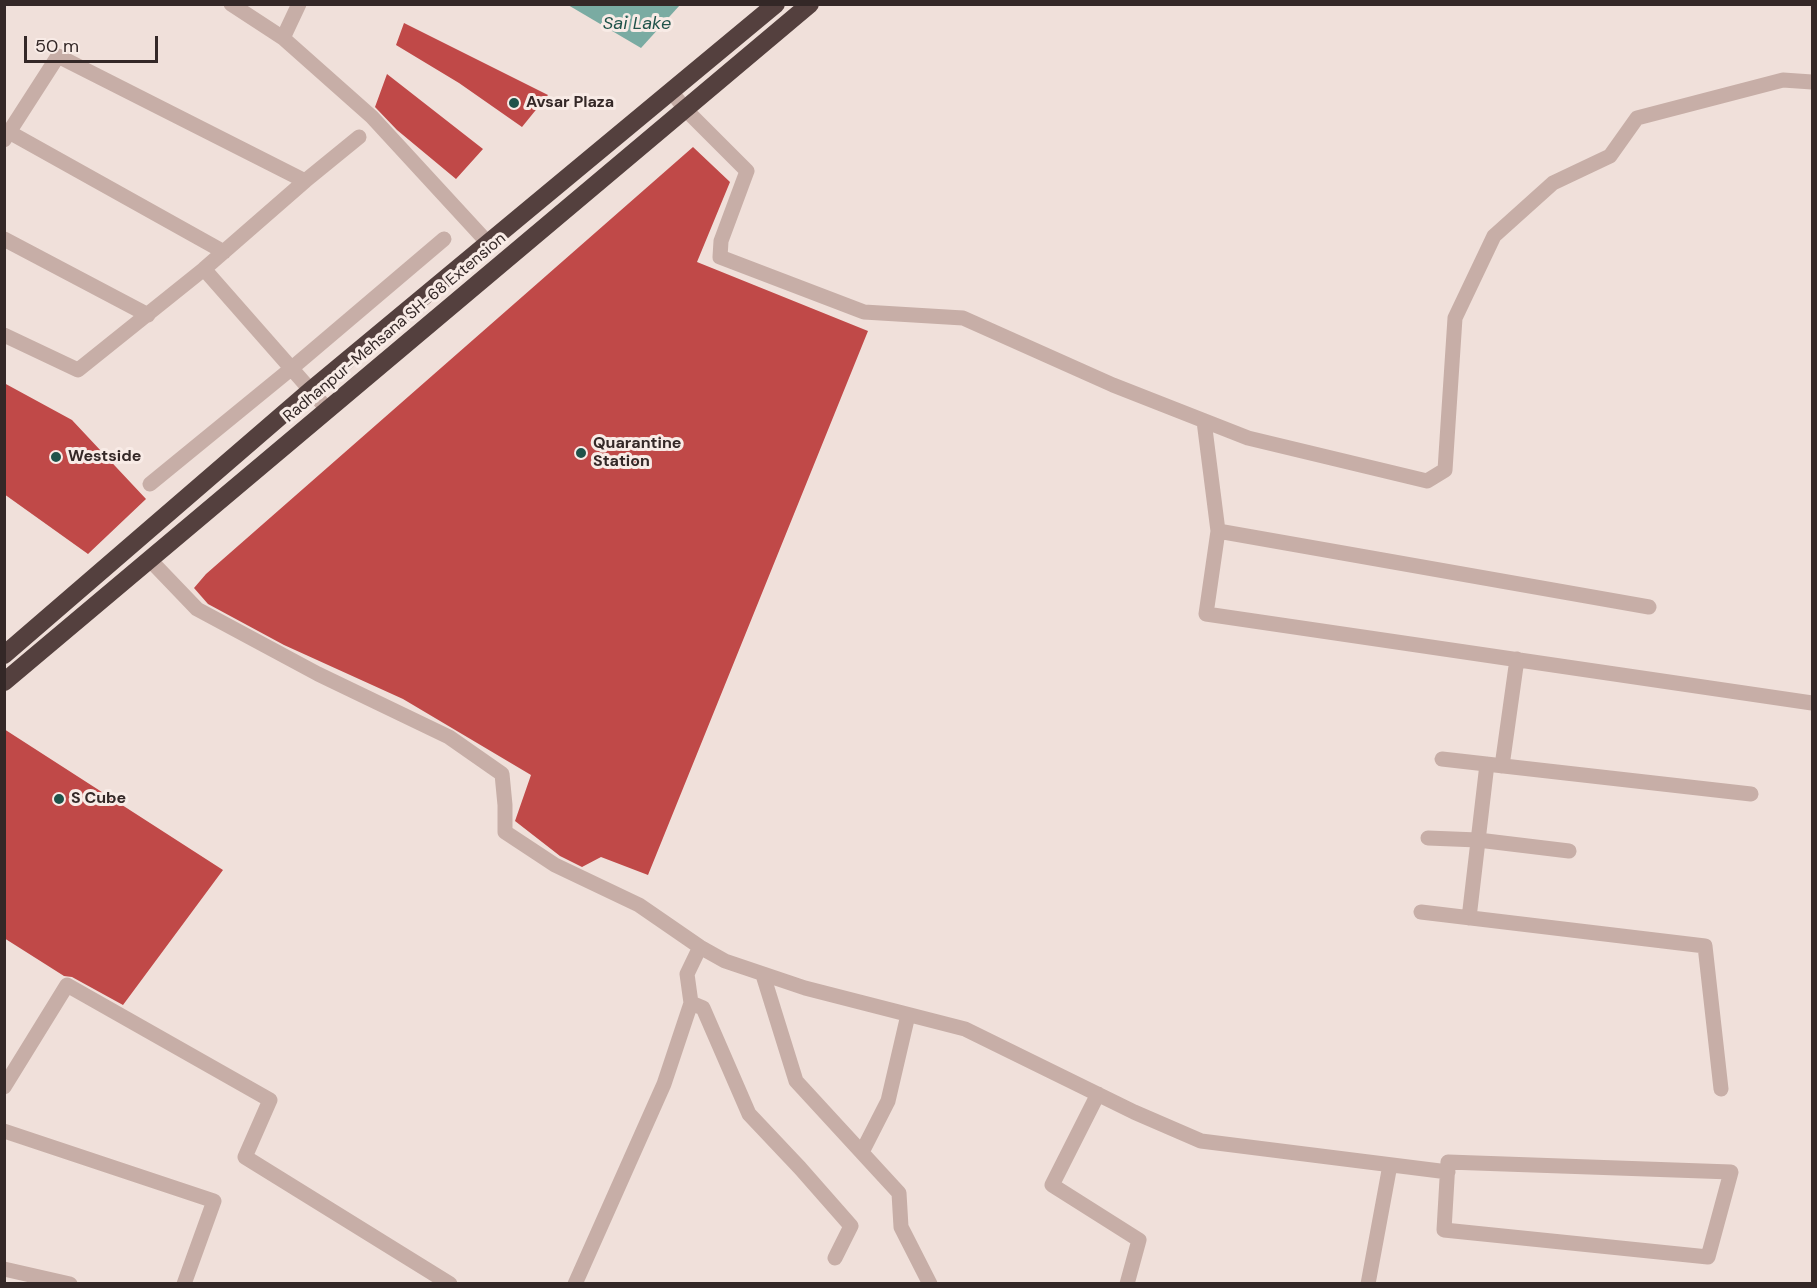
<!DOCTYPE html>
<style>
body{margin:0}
#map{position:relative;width:1817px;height:1288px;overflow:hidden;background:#f0e0da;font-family:"DM Sans",sans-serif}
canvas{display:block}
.frame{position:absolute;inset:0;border:6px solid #342827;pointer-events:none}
.scale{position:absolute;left:24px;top:36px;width:134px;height:27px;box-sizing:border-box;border:3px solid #342827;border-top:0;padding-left:8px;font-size:18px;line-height:21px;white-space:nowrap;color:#342827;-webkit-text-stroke:4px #f8ebe6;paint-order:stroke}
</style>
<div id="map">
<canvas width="1817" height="1288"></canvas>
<div class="frame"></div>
<div class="scale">50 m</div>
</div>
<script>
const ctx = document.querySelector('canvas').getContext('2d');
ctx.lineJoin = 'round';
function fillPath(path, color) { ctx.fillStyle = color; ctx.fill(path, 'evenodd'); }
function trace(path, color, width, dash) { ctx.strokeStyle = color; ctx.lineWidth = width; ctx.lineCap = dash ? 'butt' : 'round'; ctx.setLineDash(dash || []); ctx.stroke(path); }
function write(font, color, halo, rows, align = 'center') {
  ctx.font = font + ' "DM Sans",sans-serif'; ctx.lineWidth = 6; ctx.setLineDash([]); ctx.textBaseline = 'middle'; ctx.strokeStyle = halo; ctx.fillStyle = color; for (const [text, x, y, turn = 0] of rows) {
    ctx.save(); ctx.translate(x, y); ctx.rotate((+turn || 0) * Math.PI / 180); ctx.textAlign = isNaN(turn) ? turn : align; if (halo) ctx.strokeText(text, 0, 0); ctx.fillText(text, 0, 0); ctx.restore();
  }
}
const water = new Path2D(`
 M568 5 680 4V5L641 48Z`);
const building = new Path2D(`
 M404 23 548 95 522 127 459 83 396 45Z
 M387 74 483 149 456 179 397 130 375 107Z
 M693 147 730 182 697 262 868 331 648 875 601 857 582 867 560 856 515 821 531 775 403 699 284 645 208 604 194 588 206 574Z
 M4 383 72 420 146 499 88 554 4 494Z
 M4 729 223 870 123 1005 72 977 64 976 4 938Z`);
const minor = new Path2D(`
 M231 4 283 38
 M299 4 283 38 372 117 488 243
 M671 91 685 109 747 171 721 241 720 257 864 312 963 318 1113 385 1248 438 1427 481 1445 470 1455 318 1494 236 1553 183 1610 156 1637 118 1783 80 1812 82
 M9 132 224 252
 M4 140 58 56 305 181 204 269
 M305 181 359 137
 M4 239 148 315
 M4 335 78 370 204 269 328 410
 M1204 421 1218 531
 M150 484 292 368 444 239
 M150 560 197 609 318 674 449 737 502 774 505 805V832L555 865 639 905 700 947 725 961 805 988 965 1029 1134 1112 1201 1141 1448 1172
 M1649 607 1218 531 1206 614 1812 703
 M1442 759 1751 794
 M1502 766 1517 659
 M1428 838 1478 840 1569 851
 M1421 912 1705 946 1721 1089
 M1469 918 1487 764
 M763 975 796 1081 899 1193 901 1227 930 1284
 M691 1003 703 1008 749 1114 800 1168 851 1226 835 1258
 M4 1087 67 985 270 1100 245 1157 450 1284
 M1098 1094 1052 1185 1139 1240 1127 1284
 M4 1131 214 1201 184 1284
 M862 1152 888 1101 908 1015
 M1448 1162 1731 1172 1708 1257 1444 1230Z
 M4 1269 70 1284
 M575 1284 664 1084 691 1003 687 974 700 947
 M1368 1284 1390 1165`);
const highway = new Path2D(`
 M4 655 311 390 776 4
 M4 682 810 4`);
const markers = [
 [514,103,6,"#1f534a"],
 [581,453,6,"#1f534a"],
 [56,457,6,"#1f534a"],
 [59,799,6,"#1f534a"]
];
const poiNames = [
 ["Avsar Plaza",526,103],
 ["Quarantine",593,444],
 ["Station",593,462],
 ["Westside",68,457],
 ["S Cube",71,799]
];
const streetNames = [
 ["Radhanpur-Mehsana SH-68 Extension",395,328,-40]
];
const waterNames = [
 ["Sai Lake",637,24]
];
fillPath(water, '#7aaba2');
fillPath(building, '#c04948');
trace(minor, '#c7aea7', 15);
trace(highway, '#54403e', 18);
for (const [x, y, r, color] of markers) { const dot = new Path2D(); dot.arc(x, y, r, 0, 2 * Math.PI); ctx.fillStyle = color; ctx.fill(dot); trace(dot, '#f8ebe6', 2); }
write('bold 16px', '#342827', '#f8ebe6', poiNames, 'left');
write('16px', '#342827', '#f8ebe6', streetNames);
write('italic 18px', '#1f534a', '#f8ebe6', waterNames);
</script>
